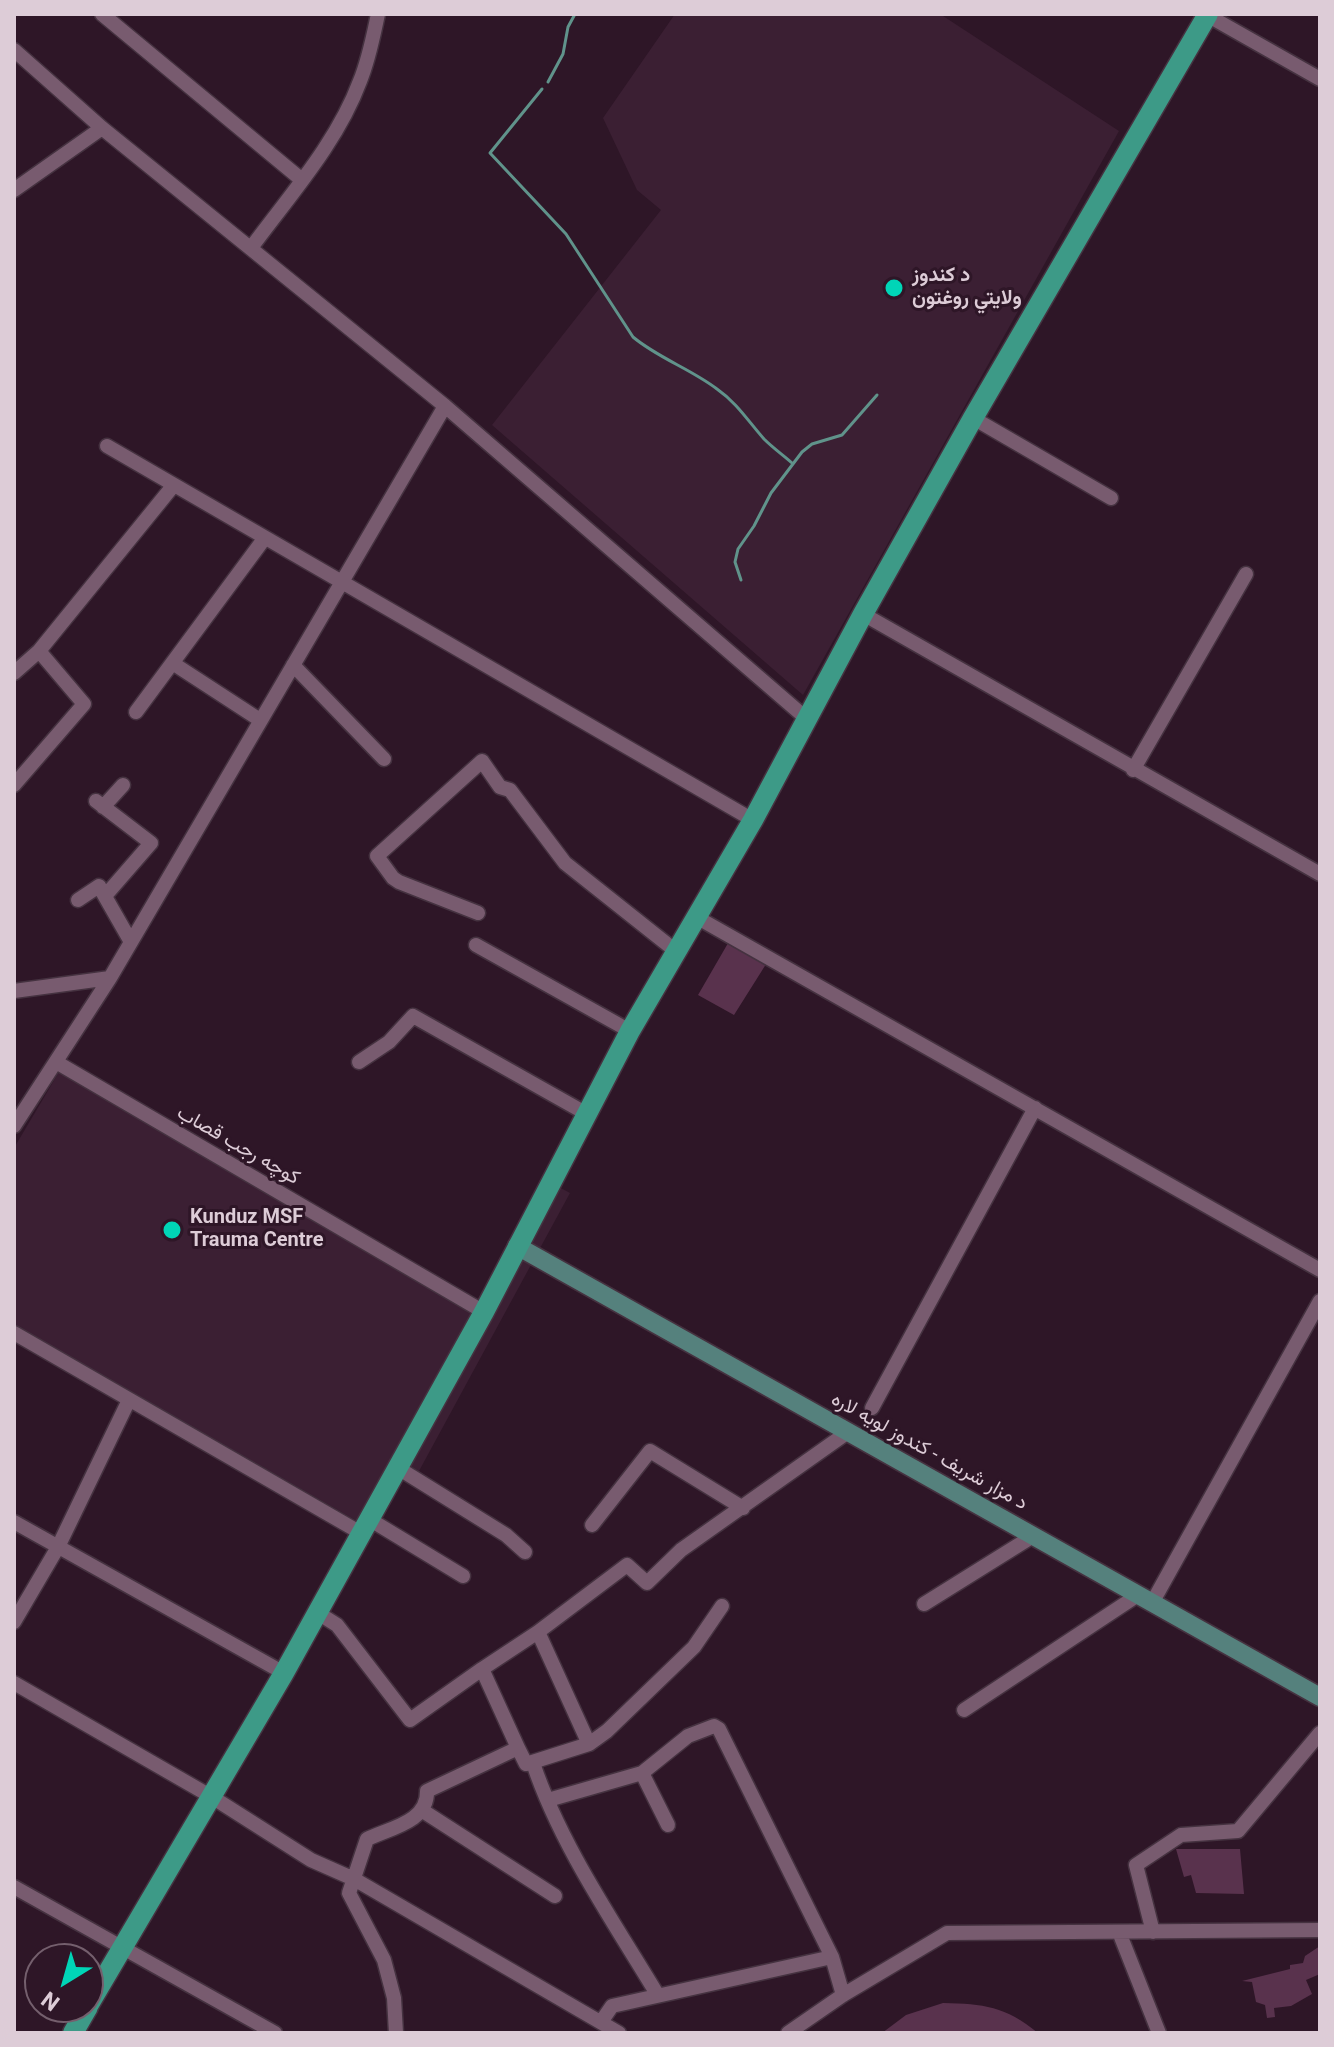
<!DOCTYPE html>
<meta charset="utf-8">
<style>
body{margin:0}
#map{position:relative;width:1334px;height:2047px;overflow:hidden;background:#2e1627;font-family:Roboto,sans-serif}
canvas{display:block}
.frame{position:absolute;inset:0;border:16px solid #ddccd7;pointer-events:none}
.north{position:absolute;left:24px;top:1943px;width:80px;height:80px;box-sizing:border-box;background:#2e1627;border:2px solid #745f6d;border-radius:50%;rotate:217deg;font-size:22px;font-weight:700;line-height:32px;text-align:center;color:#ddccd7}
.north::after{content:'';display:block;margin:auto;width:28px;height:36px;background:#00d5b7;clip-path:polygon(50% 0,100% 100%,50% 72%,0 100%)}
</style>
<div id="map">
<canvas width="1334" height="2047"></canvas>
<div class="frame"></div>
<div class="north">N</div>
</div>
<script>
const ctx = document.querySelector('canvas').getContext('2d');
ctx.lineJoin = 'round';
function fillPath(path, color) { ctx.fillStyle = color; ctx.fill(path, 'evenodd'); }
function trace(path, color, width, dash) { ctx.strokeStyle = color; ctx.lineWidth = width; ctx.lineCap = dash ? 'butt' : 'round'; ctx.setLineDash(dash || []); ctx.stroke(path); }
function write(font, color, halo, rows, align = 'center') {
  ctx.font = font + ' Roboto,Vazirmatn,sans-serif'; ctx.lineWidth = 6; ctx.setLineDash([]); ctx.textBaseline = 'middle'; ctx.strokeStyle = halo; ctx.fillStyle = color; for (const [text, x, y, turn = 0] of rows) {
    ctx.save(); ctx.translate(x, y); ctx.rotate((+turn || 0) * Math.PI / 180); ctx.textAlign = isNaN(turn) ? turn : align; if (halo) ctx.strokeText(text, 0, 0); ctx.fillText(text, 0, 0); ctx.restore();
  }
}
const built = new Path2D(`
 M675 14H940L1119 131 803 695 492 425 661 210 637 190 603 118Z
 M59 1072 471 1312 544 1179 570 1193 419 1471 393 1457 357 1521 14 1325V1148Z`);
const green = new Path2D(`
 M731 938 768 961 734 1015 698 995Z
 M1176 1849H1240L1244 1894 1196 1893 1191 1875 1184 1877Z
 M1320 1946V1974L1306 1980 1312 1994 1291 2006 1274 2008 1275 2017 1267 2018 1265 2005 1256 2002 1252 1982 1242 1981 1290 1969V1965L1303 1963 1305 1956Z
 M943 2003C984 2004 1005 2006 1038 2033H882L906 2015Z`);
const stream = new Path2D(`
 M548 82 563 54 568 27 575 14
 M542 89 490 153 566 234 633 337C658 358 691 369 717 389 737 403 748 421 764 439 773 448 783 455 792 463
 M741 580 735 562 738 549 754 526 771 493 802 452 812 444 842 435 877 395`);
const minor = new Path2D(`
 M102 14 302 180
 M1207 15 1320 79
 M14 50 102 128 445 406 807 719
 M14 190 102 128
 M251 248C290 195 337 143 360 81 369 59 373 37 378 14
 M973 418 1111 498
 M107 446 753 820
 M863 614 1320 874
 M174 664 260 720
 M293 665 384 759
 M14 673 39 651 173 486
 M136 712 264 539
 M1133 770 1246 574
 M14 785 84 704 39 651
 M96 801 151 843 105 896
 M103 807 123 785
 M78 900 99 886 131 942
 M478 913 399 882 393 878 377 856 482 761 500 787 510 790 565 863 677 952
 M698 918 1320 1270
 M476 945 630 1031
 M14 991 110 978
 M56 1062 484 1312
 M359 1062 389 1042 413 1016 587 1114
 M14 1126 110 978 445 406
 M14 1333 361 1533
 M872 1408 1035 1108
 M398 1468 506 1535 525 1552
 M369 1519 463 1576
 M14 1522 284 1673
 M592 1525 650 1451 743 1508
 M1152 1603 1320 1301
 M924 1604 1033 1536
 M318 1613 337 1625 410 1720 482 1669 518 1748
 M14 1622 58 1547 129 1400
 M538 1632 589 1744
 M482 1669 538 1632 627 1565 647 1583 681 1550 848 1432
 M14 1683 212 1797 311 1860 354 1879 619 2033
 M964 1710 1138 1595
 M533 1763C560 1844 613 1921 657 1994
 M642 1773 668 1825
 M548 1800 642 1773 688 1736 714 1726 719 1729 832 1957 843 1995
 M423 1811 555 1896
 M14 1887 275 2033
 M1119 1932 1159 2033
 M1153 1932 1136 1865 1181 1835 1238 1831 1320 1733
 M601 2022 612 2006 832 1957
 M396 2033 394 1998 384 1960 349 1893 367 1839C390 1828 428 1822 427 1791L518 1748 526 1764 589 1744 607 1731 694 1647 722 1606
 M788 2033 843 1995 947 1933 1320 1930`);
const major = new Path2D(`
 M517 1246 1320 1697`);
const highway = new Path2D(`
 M88 2006 284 1673 484 1312 630 1031 753 820 863 614 973 418 1208 14
 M73 2033 88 2007`);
const markers = [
 [894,288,10,"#00d5b7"],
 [172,1230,10,"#00d5b7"]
];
const poiNames = [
 ["د کندوز",912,276],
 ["ولایتي روغتون",912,299],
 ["Kunduz MSF",190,1218],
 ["Trauma Centre",190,1241]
];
const streetNames = [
 ["کوچه رجب قصاب",238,1146,30],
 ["د مزار شریف - کندوز لویه لاره",929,1452,29]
];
fillPath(built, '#3b1f33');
fillPath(green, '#59324d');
trace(stream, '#60938b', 3);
trace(minor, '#453240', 17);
trace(major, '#453240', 21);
trace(highway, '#453240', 23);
trace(minor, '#785b6f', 14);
trace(major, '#55817d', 18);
trace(highway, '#3d9a87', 20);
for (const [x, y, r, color] of markers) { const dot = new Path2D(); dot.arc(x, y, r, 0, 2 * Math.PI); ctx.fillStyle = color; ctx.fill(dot); trace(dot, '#2e1627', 3); }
write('bold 20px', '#ddccd7', '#2e1627', poiNames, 'left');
write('20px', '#ddccd7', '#2e1627', streetNames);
</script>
